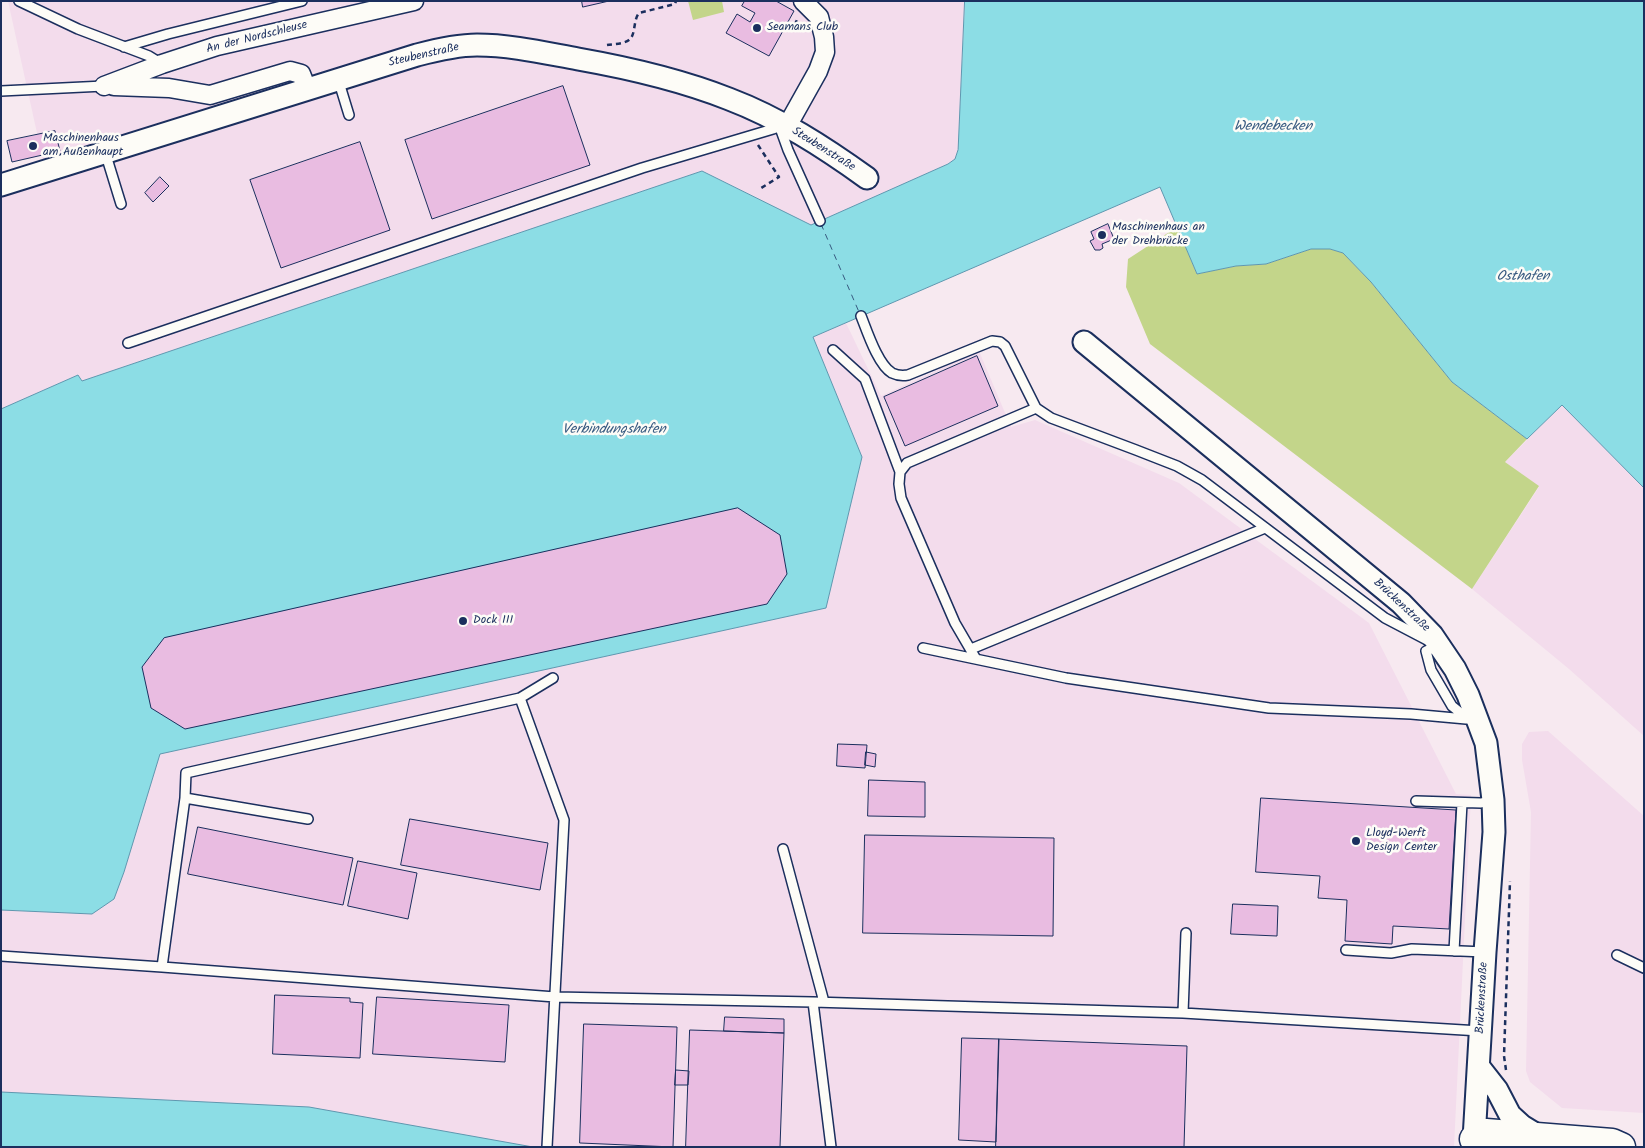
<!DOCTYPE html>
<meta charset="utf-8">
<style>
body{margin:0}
#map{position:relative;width:1645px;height:1148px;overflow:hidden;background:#f7e9f0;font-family:Kalam,sans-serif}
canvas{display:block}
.frame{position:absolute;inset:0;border:2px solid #1b2f5e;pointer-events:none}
</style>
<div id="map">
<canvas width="1645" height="1148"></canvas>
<div class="frame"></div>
</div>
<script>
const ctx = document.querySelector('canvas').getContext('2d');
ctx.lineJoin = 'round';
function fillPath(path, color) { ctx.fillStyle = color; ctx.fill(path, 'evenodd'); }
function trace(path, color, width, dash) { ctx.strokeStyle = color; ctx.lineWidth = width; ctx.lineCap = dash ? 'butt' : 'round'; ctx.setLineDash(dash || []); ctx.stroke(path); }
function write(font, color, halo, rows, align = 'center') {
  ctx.font = font + ' Kalam,sans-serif'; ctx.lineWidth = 5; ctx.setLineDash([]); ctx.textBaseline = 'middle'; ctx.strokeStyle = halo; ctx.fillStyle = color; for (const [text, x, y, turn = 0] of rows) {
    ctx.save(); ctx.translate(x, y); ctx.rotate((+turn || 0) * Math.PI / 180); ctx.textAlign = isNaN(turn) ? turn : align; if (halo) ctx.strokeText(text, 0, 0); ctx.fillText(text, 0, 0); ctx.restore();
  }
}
const built = new Path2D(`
 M8 1H965L958 150 955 159 948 164 811 225 702 171 82 381 78 375 1 409V179L44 165Z
 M846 323 881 396 979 351 1011 427 1035 420 1179 483 1369 623 1456 794 1471 795 1454 1147H1V910L92 914 124 872 159 754 826 608 862 457 813 337Z
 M1562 405 1644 488V736L1569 669 1472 589 1539 487 1505 462Z
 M1548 731 1644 816V1113L1562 1108 1530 1082 1526 1071 1531 812 1522 760V744L1529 732Z`);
const green = new Path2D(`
 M688 1H722L724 12 693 20Z
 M1177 227 1197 274 1236 266 1266 264 1311 249H1330L1343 253 1371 282 1452 382 1527 439 1505 462 1539 486 1472 589 1150 344 1126 287 1128 259Z`);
const water = new Path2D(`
 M965 1H1644V488L1562 405 1527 439 1452 382 1371 282 1343 253 1330 249H1311L1266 264 1236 266 1197 274 1160 187 813 337 862 457 826 608 160 754 124 872 114 899 92 914 1 910V409L78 375 82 381 702 171 811 225 948 164 955 159 958 150Z
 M1 1092 309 1107 533 1147H1Z`);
const ferry = new Path2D(`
 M821 224 859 312`);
const building = new Path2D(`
 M582 1H609L583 7Z
 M745 1H776L794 11 769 56 726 33 737 14 750 22 755 13 742 6Z
 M563 86 590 165 432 219 405 140Z
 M55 131 60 151 12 162 7 141Z
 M360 142 390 230 281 268 250 180Z
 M160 177 169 186 153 202 145 193Z
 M1108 224 1114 239 1102 244 1103 248 1100 250H1095L1090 241 1094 239 1091 232Z
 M977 356 998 406 905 446 884 397Z
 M738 508 780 535 787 574 767 604 185 729 151 708 142 667 164 638Z
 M838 744 867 745 865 768 837 766Z
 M866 752 876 754 875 767 865 765Z
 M869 780 925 782V817L868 816Z
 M1261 798 1456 810 1449 929 1393 926 1392 944 1345 941 1347 900 1318 898 1320 876 1256 872Z
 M410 819 548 843 540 890 401 865Z
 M198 827 353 858 343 905 188 874Z
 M865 835 1054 838 1053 936 863 933Z
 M358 861 417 873 408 919 348 906Z
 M1233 904 1278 906 1277 936 1231 934Z
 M275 995 350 998V1002L363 1003 360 1058 273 1054Z
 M377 997 509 1005 505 1062 373 1054Z
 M725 1017 784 1019V1033L724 1031Z
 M584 1024 677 1027 673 1147 580 1143Z
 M690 1030 784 1033 780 1147H686Z
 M962 1038 999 1039 996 1142 959 1140Z
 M999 1039 1187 1046 1184 1147H996Z
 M676 1070 689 1071 688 1085H675Z`);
const path = new Path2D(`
 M787 23 794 26 798 18
 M607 45C613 44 624 44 629 40 636 35 633 20 639 13L675 4 676 1
 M758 145 779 177 758 190
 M1506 1070 1504 1056 1510 881`);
const service = new Path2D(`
 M19 1 78 29 149 56 162 64
 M124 47 168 34 302 1
 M338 79 349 115
 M1 91 104 86
 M779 125 788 150 820 221
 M105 152 121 204
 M861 316C867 331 878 365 892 373 898 376 902 376 908 375L992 341 1000 342 1005 346 1036 408 1051 418 1136 450 1177 466 1202 480 1385 618 1427 640
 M128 343 642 168 773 129 778 123
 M833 350 865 379 900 472 899 484 901 498 955 623 976 659
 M900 472 907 463 1036 408
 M1439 646 1426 651 1431 670 1452 706 1468 719
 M923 648 1066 678 1269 708 1411 714 1466 719
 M971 649 1265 528
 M520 698 186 773 185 798 162 967 555 997 813 1002 1183 1013 1480 1031
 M185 798 308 819
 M1416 801 1481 803 1493 800
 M783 849 824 1002
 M1346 950 1391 953 1412 949 1485 952
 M1454 951 1462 803
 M1617 955 1644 968
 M1 956 162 967
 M813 1002 831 1147
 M1183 1013 1186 933
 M547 1147 564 820 520 698 553 678`);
const minor = new Path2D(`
 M104 86 162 64 217 46 414 1
 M114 86 169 88 210 95 290 71 301 74 307 89
 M779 123 790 121 818 71 825 52 824 37 819 17 803 1`);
const tertiary = new Path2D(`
 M1 185 417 55C436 50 457 45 477 45 511 45 545 53 578 59 629 68 681 80 729 99 779 118 824 147 867 178
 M1084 342 1401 603 1432 635 1455 669 1468 695 1486 743 1493 800 1494 832 1485 952 1474 1139
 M1479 1067 1497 1090 1510 1115 1522 1126 1540 1137`);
const primary = new Path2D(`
 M1486 1147 1474 1139 1486 1133 1612 1143 1621 1147`);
const markers = [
 [757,28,5,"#1b2f5e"],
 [33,146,5,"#1b2f5e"],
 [1102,235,5,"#1b2f5e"],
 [463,621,5,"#1b2f5e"],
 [1356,841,5,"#1b2f5e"]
];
const poiNames = [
 ["Seamans Club",767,28],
 ["Maschinenhaus",43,139],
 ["am Außenhaupt",43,153],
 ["Maschinenhaus an",1112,228],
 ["der Drehbrücke",1112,242],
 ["Dock III",473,621],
 ["Lloyd-Werft",1366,834],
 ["Design Center",1366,848]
];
const streetNames = [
 ["An der Nordschleuse",257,38,-14],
 ["Steubenstraße",424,56,-13],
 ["Steubenstraße",823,150,32],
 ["Brückenstraße",1401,606,43],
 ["Brückenstraße",1483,998,-87]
];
const waterNames = [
 ["Wendebecken",1273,128],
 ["Osthafen",1523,278],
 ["Verbindungshafen",614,431]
];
fillPath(built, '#f3dcec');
fillPath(green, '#c3d58a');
fillPath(water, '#8cdde5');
trace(water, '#5f97af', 1);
trace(ferry, '#375a80', 1, [6, 5]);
fillPath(building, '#e9bce1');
trace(building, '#1b2f5e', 1);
trace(service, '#1b2f5e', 12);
trace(minor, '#1b2f5e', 21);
trace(tertiary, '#1b2f5e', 25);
trace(primary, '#1b2f5e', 31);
trace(path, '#1b2f5e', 2.5, [5, 4]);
trace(service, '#fdfcf7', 9);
trace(minor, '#fdfcf7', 18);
trace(tertiary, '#fdfcf7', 21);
trace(primary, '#fdfcf7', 28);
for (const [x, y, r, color] of markers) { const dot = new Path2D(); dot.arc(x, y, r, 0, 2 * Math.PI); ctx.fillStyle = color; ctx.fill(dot); trace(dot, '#fdfcf7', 2); }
write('12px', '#1b2f5e', '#fdfcf7', poiNames, 'left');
write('12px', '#1b2f5e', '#fdfcf7', streetNames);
write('italic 14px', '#375a80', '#fdfcf7', waterNames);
</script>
